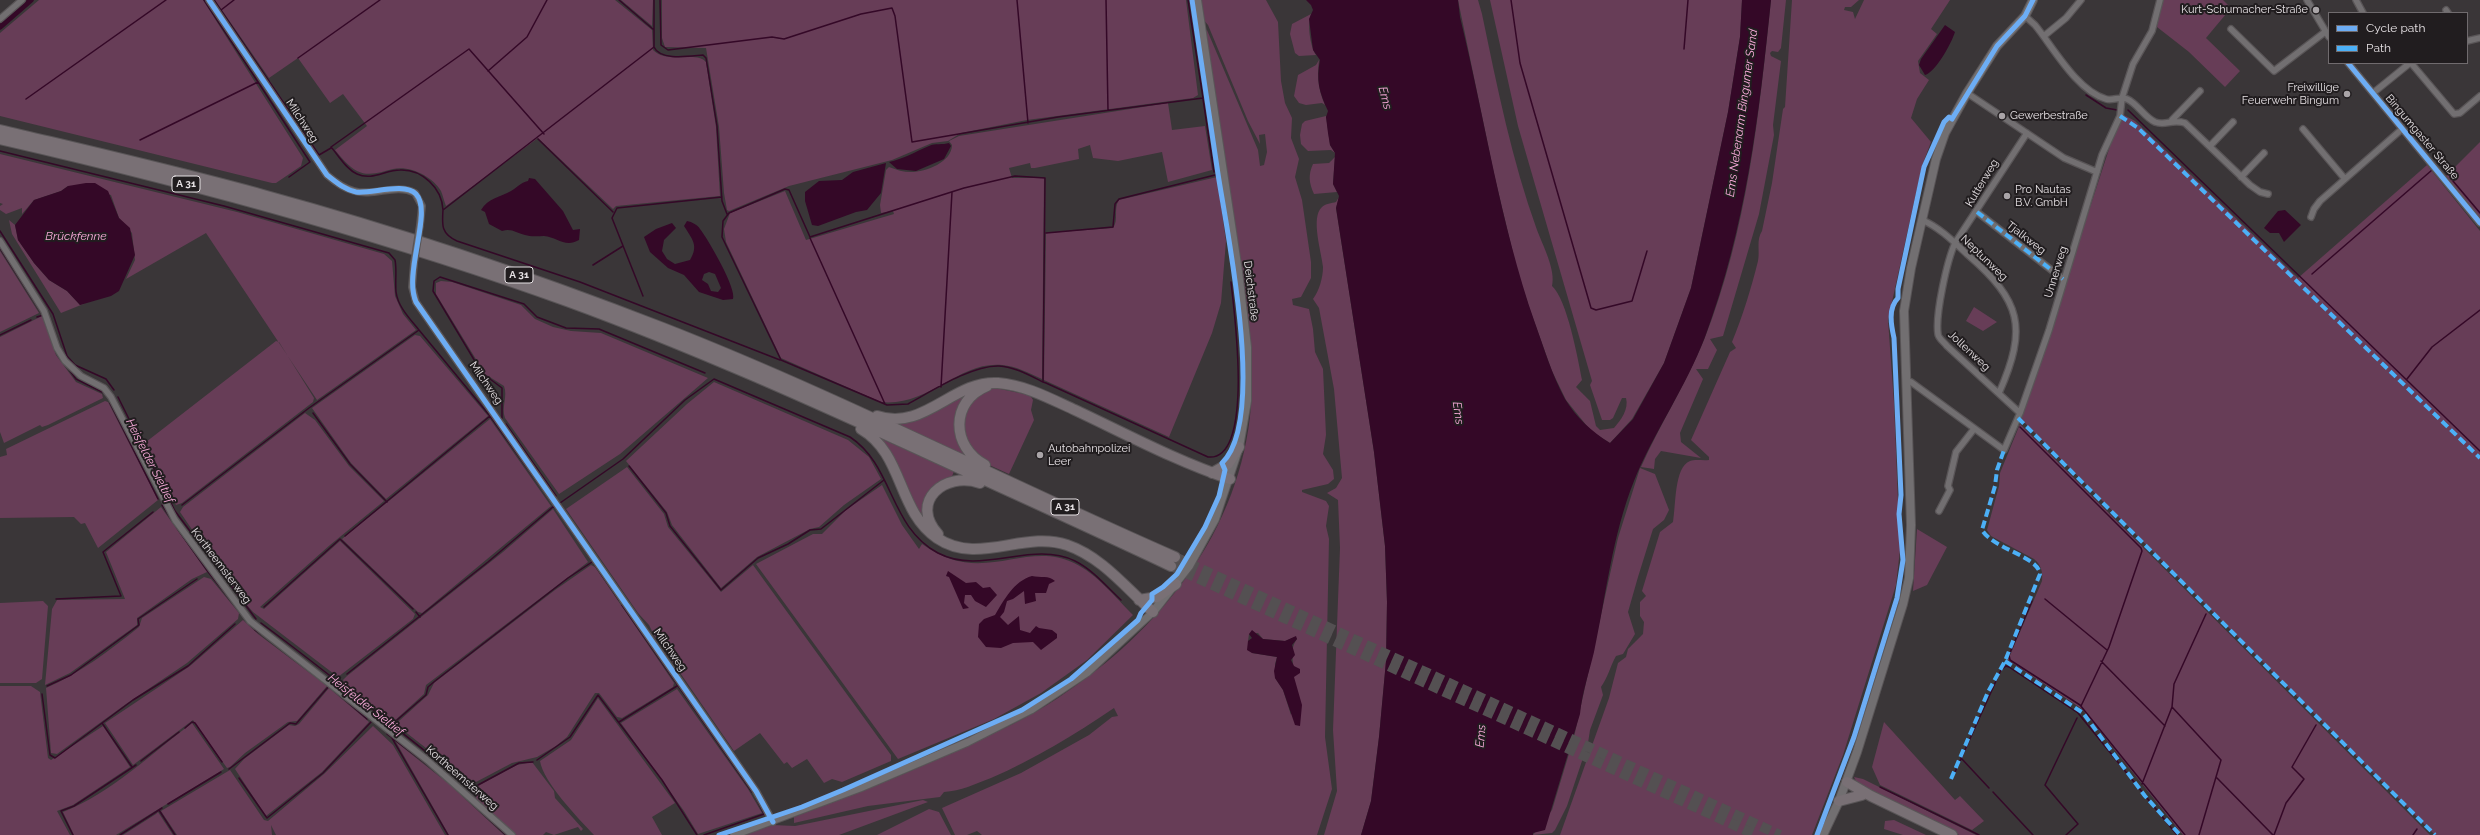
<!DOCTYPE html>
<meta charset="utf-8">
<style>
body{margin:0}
#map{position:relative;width:2480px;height:835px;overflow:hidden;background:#3a3638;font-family:Raleway,sans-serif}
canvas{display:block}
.legend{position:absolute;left:2328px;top:12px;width:140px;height:52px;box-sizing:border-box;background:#211d1f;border:1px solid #706b6e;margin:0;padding:5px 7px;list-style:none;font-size:12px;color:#e6e1e4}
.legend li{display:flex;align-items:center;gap:8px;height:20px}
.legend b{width:20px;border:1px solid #706b6e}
</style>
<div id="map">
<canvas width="2480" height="835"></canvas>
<ul class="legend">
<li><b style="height:5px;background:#6dadf4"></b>Cycle path</li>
<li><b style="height:5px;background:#4cb0f7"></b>Path</li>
</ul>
</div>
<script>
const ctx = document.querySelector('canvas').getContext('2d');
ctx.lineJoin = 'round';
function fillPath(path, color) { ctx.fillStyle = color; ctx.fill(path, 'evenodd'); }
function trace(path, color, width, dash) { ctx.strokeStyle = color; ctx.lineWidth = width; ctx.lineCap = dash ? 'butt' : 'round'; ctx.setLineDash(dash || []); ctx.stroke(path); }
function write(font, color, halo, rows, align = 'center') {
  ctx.font = font + ' Raleway,sans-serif'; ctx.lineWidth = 4; ctx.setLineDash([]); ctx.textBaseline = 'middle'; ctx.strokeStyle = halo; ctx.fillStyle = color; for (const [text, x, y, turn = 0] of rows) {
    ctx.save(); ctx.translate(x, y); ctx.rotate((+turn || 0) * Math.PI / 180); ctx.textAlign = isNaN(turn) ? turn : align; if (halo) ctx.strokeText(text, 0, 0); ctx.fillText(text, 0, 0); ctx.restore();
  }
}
const green = new Path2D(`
 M39 0H203L303 158 301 166 276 183H272L0 116V33Z
 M215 0H615L652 30 653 50C668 65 697 50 706 62L716 127 720 196 616 206 613 209 538 138 446 206C444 201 443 196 441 191 433 177 410 165 393 169 381 172 369 177 357 171 349 167 341 157 335 150L367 126 343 94 330 103 298 58 269 78Z
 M621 0H653L652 26Z
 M662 0H1186L1198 95 1193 98 1027 120 961 133 948 141 932 143 892 160 789 186 729 211 727 210 724 193 719 127 706 48 665 47 662 38Z
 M1200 0H1266L1278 22 1281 81 1285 103 1292 118 1291 138 1299 159 1295 177 1302 200 1311 262V278L1301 297 1292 299 1293 305 1309 309 1313 329 1315 352 1323 369 1326 435 1323 454 1333 470 1334 479 1328 484 1302 490V492L1326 501 1329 506 1326 526 1329 539 1325 737 1332 789 1317 835H982L977 831 967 835H955L942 808 1021 773 1089 735 1112 717 1118 716 1114 708C1074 735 1035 759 991 778 975 784 961 791 944 792L940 797 868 806 794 823V817C850 796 907 774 962 748 995 733 1028 718 1058 698 1160 631 1241 531 1251 406 1255 351 1245 296 1237 241 1227 171 1215 102 1204 32L1207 30 1258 150 1260 166 1264 165 1267 152 1265 134 1259 135 1260 144 1248 121 1208 25 1202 18ZM1258 633 1263 639 1285 641 1295 637 1297 639C1288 651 1295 664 1294 678 1294 690 1292 703 1291 715L1283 690 1275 678V664L1277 657 1252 653 1248 641 1249 634Z
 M1458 0H1478L1482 14C1497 86 1512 161 1537 230 1543 246 1556 270 1552 286 1567 299 1578 359 1582 380L1576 387 1590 401 1596 426 1600 430 1614 428C1621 420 1629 409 1626 398H1622L1613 418 1610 420H1602L1590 385 1592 381 1518 126 1490 0H1742L1740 37 1728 112 1691 288 1664 363 1632 419 1610 443 1591 431 1566 400 1552 371 1530 310 1517 270 1494 174Z
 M1771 0H1786L1781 48 1778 52 1772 51 1770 53 1771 56 1781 61 1773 125 1774 135 1759 214 1723 336 1710 339 1717 350 1708 369H1696L1703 379 1680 433 1681 442 1701 458 1661 451 1655 459 1654 469 1641 467C1660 424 1686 384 1704 340 1747 232 1759 115 1771 0Z
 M1792 0H1859L1851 7H1845L1844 10 1853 12 1855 19 1864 0H1950L1931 29 1937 34 1918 61 1920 73 1929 80 1917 99 1911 118 1931 142 1922 166 1888 320 1894 403 1900 550 1896 585 1843 755 1812 835H1560L1609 698 1618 663 1626 657 1628 649 1643 634 1644 622 1640 616V602L1646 596 1642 591 1660 532 1673 522C1676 506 1674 467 1690 461 1696 459 1703 461 1709 460V457L1691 440 1730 352 1736 348 1732 342C1743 315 1751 289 1758 261 1760 250 1756 240 1762 231L1772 183 1783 109 1785 107Z
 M2160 0H2223L2231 8 2206 38 2240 71 2225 87 2189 52 2157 27Z
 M1311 14C1307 24 1310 46 1316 55L1299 56 1295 53 1290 34 1292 24Z
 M1319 60C1317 77 1318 89 1325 105L1322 103 1306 105 1299 103 1294 96 1298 75 1316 65Z
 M1168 103 1172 130 1205 126 1212 170 1168 182 1162 152 1118 161 1093 158 1090 145 1078 149 1079 159 1035 168H1031L1030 163 1009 168 1012 178H1044L1042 379C1029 373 1016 366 1002 365 958 361 929 407 881 402L781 358 726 242 724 229 730 213 785 191 806 240 894 214 893 211 881 213 880 205 886 170 889 167C897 170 903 172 911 172 926 172 952 162 952 145L949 141 959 136Z
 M2124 115 2135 121 2298 278 2427 165 2480 231V835H2435L2021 419 2111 143Z
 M1326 116 1330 145 1335 153 1331 150 1308 151 1301 144 1300 135 1302 124 1305 121Z
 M2480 142V219L2446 176Z
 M0 154 237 212 384 254 392 261 395 296 403 314 416 330 317 400 206 233 126 279 135 260 132 233 119 218 111 195 68 186 61 191 34 200 22 214V208L6 214 0 210V206L3 204 0 203Z
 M1335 157 1333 184 1337 192 1314 194C1309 183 1308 175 1313 164L1329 163Z
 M1217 177 1226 241 1221 303 1212 333 1169 437 1044 380 1046 233 1113 228C1119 220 1113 208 1119 200Z
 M1339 197 1336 208 1374 452 1385 546 1387 602 1386 661 1379 737 1371 801 1361 835H1324L1337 791 1333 730 1340 548 1338 500 1327 493 1336 488 1342 478 1334 389 1319 308 1313 299C1319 291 1323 278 1323 267 1322 254 1310 217 1322 207 1325 204 1332 203 1336 202Z
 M9 220 15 225 18 240 34 263 49 280 67 291 80 305 86 303 61 313 12 234Z
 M0 251 39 313 0 332Z
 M441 281 452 282 521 305 535 319 553 327 571 331 601 333 708 378 620 454 559 494 505 418C501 407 508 397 504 386L485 374 436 294V283Z
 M1974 307 1997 322 1983 331 1966 321Z
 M42 316 56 355 76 382 102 394 103 398 48 425 42 427 40 425 4 443 0 432V337Z
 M415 335 420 336 488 416 386 499 351 463 312 408Z
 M276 341 279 342 314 398 313 402 182 503 176 505 146 442Z
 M714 382 848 440 869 457 881 479 844 505 819 527 810 529 757 557 721 588 672 525 667 512 626 461 687 404Z
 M979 386 959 407 971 460 889 422Z
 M995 388 1030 395 1033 400 1031 410 1034 420 1009 474 987 464 968 447 961 422 963 412 985 390Z
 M105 401 108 402 158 500 98 548 85 523 81 524 74 517 0 518V457L7 455 6 449Z
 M305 413 315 420 349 466 384 501 330 545 260 607 264 609 340 541 415 614 413 619 338 677 253 612 232 588 180 512 183 507Z
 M490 419 551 506 422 613 418 612 342 539Z
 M2020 424 2430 835H2183L2082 709 2008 660 2042 581C2043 571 2041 565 2034 559L1991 536 1987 530 1999 486 2000 473Z
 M875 436 954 471 951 479 935 489 930 531Z
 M627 467 664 514 668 527 721 592 753 565 891 755V761L842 782 832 779 824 783 807 759 792 768 787 762 784 764 760 733 734 751 654 635 649 625 638 613 566 509Z
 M1640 468 1655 474 1669 510 1664 520 1653 529 1638 577 1628 612 1635 634 1623 654 1616 656C1610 667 1608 677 1601 687L1603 695 1590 730 1588 743 1567 806 1555 830 1552 833 1533 835 1552 810 1574 737 1618 538Z
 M882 485 902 525 919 549 922 544C982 588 1024 539 1074 563 1097 574 1115 597 1133 615L1087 660 1041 693 994 719 898 759 756 564 813 534H822L846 510Z
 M161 507 207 572 192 579 137 618V625L70 673 45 685 52 609 57 600 125 599 106 552Z
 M553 509 588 562 426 685 424 694 392 723 345 684 343 680 347 676 503 552Z
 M1917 529 1947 547 1927 585 1913 591Z
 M591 565 595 567 674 683 673 687 622 718 617 717 599 693H595L567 737 556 746 537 757 512 763 476 782 467 780 399 727V721L428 695 434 683 555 590Z
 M204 577 211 579 239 613 238 619 187 663 126 704 57 754 51 753 46 688C79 674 110 650 139 627L142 618Z
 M43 601 48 606 42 679 36 683H0V603Z
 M243 620 258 634 327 686 297 721 288 722 245 753 230 767 227 768 193 720 133 765 105 723 190 666Z
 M0 686H31L40 692 48 758 51 760 103 726 130 767 73 805 57 811 70 835H0Z
 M329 688 369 722 322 772 266 816 235 769 244 759 289 725 295 726 299 724Z
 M677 689 748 789 762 813 698 834 684 811 621 723Z
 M598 698 675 803 652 817 662 835H594C579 819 543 782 540 761L571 740Z
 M1884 722 1955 800 1960 796 1984 821 1972 830 1880 785 1872 767Z
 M192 723 224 769 116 835H74L63 812C111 793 151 754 192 723Z
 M373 726 393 745 445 835H276L271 825 272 835H177L161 811 230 770 264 820 268 821 324 774Z
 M396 742 449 784 504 835H449Z
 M532 762 554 791 555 798 583 829 581 831 578 827 554 835 546 832 543 835H515L476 798 478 786 517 765Z
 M1854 777 1863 779 1976 835H1959L1859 787Z
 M923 800 928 802 839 835H742L773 825 795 826Z
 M929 809 939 812 951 835H877Z
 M158 812 173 835H123L156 814Z
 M1894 820 1926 835H1903L1884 829 1885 821Z`);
const water = new Path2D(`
 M1306 0H1458L1460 17C1485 119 1500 223 1535 323 1544 348 1552 375 1565 399 1576 417 1592 432 1610 443L1633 419 1664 363 1691 288 1728 112 1740 37 1742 0H1771C1759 116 1746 227 1705 337 1686 387 1654 432 1634 481 1612 536 1606 596 1594 652 1589 673 1582 693 1580 714L1545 830 1533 833V835H1361L1371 801 1379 737 1386 661 1387 602 1385 546 1374 452 1336 208 1339 196 1333 184 1335 153 1330 145 1328 133 1326 117 1328 111C1319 92 1316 80 1320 60L1313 50 1309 19 1313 10 1311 5Z
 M1945 25 1955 32C1952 42 1936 72 1925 75L1919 65 1921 59Z
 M949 143 951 146 944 159 916 171 897 169 889 162C903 159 915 152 929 146 935 143 943 145 949 143Z
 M886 163 881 193 867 210 856 212 818 226 812 225 805 201V192L819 181 842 180 853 172Z
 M529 178 535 179 563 211 573 230 580 229 579 240C565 248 557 237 544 236 538 236 531 237 525 235 516 233 512 228 502 231L489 224 485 212 481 210C488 198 501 197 511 191 518 187 520 183 528 181Z
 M86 183H95L108 191 119 218 130 228 135 255 119 291 111 296 80 305 67 291 49 280 34 263 18 240 15 225 34 200 61 191 68 186Z
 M2285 210 2301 225 2284 242 2279 233H2270L2264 228 2278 211Z
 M687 221C692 222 698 225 700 229 708 239 737 289 733 299L723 300 699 292 684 275 668 268 650 252 644 237 656 229 672 223 676 228 664 240 662 251 667 259 675 264 690 260C699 245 692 239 684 226ZM709 272 715 274 721 288 718 292 711 291 708 284 702 280 704 274Z
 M948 571 966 583 976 582 983 588 990 587 997 595 986 607 975 601 971 595H965L964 603 969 608 963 609 949 577 946 576Z
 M1032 576C1040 578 1049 575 1055 581L1049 584 1046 593H1035L1036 601 1025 604 1024 591 1013 599 1007 601 1004 612 1000 617 1008 625 1019 616 1020 630 1030 633 1036 626 1039 628 1052 630 1057 634V638L1041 650 1033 642 1013 643 1001 648 986 647 978 637 979 624 984 619 995 615C1004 600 1014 581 1032 576Z
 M1252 630 1263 639 1285 641 1296 636 1297 639 1292 645 1295 655 1291 660 1294 666 1300 669V673L1294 677 1302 705 1300 726 1295 725 1283 690 1275 678 1274 671 1277 657 1252 653 1247 650 1248 641 1252 638 1249 634Z`);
const stream = new Path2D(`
 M204 0 258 82
 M214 0 319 155 331 148
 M619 0 654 30
 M654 0V47C660 61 690 56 703 55L706 58 717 126 722 201 727 214
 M660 0 661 45 668 50 772 37 784 39 861 14 892 8 895 16 912 142 1058 117 1203 98 1188 0
 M1017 0 1028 123
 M1106 0 1108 110
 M1511 0 1520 63 1591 308 1596 310 1632 301 1647 251
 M221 10 234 0
 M654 47 443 210C442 225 441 234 457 241L580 282 780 360
 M1684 49 1688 0
 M298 58 380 0
 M488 71 527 37 547 0
 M2086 95 2106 108 2117 110
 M26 99 166 0
 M1203 99 1214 172
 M2128 110 2480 451
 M538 139 613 212
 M140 140 258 82 310 162 289 177
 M0 151 224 206 389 253 395 260C397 270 395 281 396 292 398 307 410 319 419 330
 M2453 181 2480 213
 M443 210C442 188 422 169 400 170 385 170 372 181 357 174 346 169 339 156 331 147L469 49 544 134
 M0 231 53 314 67 356 75 365 106 379 114 390
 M1046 233 1113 227 1115 204 1119 199 1215 175
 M810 238 885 404
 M0 248 42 314
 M593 265 623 246
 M2312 274 2432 170
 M643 296 612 218 617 208 722 197
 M37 317 43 315
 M0 335 31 320
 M55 350 76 379 104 393
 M2407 379 2432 347 2480 310
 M1043 382 1045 178 1015 176 964 188 810 237 789 190 785 189 729 213 723 221 722 237 781 360 887 405 908 404C932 391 972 365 999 366 1015 367 1029 375 1043 382L1046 383 1208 457C1255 462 1234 310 1231 282
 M941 387 952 192
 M118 397 175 511 256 619
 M110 403 158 499
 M313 413 350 464 387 502
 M502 418V388L482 373 433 291 434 281 440 277 524 304 537 317 566 328 599 329 705 373
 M506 424 556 496
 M2020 427 2141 548 2142 551 2109 647 2081 706
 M629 466 666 513 670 526 721 590 758 558 788 544 810 530 821 529 884 480
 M560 503 623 459 685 400 714 379 850 437C894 466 889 527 938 553 982 576 1031 540 1075 561 1093 570 1106 586 1121 600
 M162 505 172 520
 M182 505 309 408 419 330 490 416
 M559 513 619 600
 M177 528 209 573 247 621
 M345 536 490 416 550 500
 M56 599 121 596 103 552 153 512
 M2045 599 2107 650
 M2032 601 2009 655 2010 660 2080 705 2185 835
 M622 605 752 792
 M264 607 340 539 413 609
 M416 612 420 617
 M261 623C333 676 401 733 471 787
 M255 630 268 638
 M2101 661 2165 726
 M347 674 488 562 554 506 556 509
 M47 686 71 675 139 625 138 619 197 579
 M337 693 367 719
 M42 694 50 755 55 758 133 700 188 666 235 624
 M2172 707 2221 760 2199 835
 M397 720 426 695 428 687 435 681 568 578 592 562
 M619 722 677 686
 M102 723 132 767
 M185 728 192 722 195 723 222 762
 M387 734 437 772
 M392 738 448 835
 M1961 758 1989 788
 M537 760 570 737 598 695 662 780 697 835
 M141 761 179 732
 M229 769 290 723 296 724 329 686
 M1955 772 2001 670 2006 666 2009 667 2078 713 2177 835
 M239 778 267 818 323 773 371 722
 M2217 778 2273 835
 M2142 784 2172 707 2174 684 2206 614
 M478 785 519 763 533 762
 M1880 787 1979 835
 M1993 792 2033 835
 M465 797 506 835
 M168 804 221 772
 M159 810 175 835
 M73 835 61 811 74 806 136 765
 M120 835 162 808
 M704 835 764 814 756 798
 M2066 835 2078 824 2045 785 2077 718
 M2274 835 2286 803 2304 779 2292 767 2316 725
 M2413 835 2417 829`);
const canal = new Path2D(`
 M0 27 31 0`);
const motorwayTunnel = new Path2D(`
 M1175 557 1780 835
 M1171 566 1756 835`);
const minor = new Path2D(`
 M209 0 327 175C335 182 343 188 354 191 375 197 395 183 415 193L422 206 420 225
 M2307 0 2329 37
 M2356 0 2363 13
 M2446 10 2448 13
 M2025 16 2035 25C2053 47 2077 91 2106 99 2113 101 2120 96 2127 99 2138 104 2144 117 2155 122 2165 126 2172 119 2185 123L2250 185 2260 192 2268 194
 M0 19 22 0
 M2231 29 2274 71 2325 32
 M2044 36 2066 18 2081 0
 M2467 41 2480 38
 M2348 63 2480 223
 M2411 63 2454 114 2460 113 2480 96
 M1967 93 2064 158 2097 172
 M2373 93 2410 63
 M2172 120 2200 91
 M2303 129 2345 179
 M2210 146 2233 122
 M2241 177 2264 153
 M1977 212 2063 279
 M2311 217 2314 209 2320 201 2402 129
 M1922 220C1939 227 1954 242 1968 255 2021 301 2028 327 1999 393
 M0 241 44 311 57 348 65 361 81 376 104 388 111 397 175 520 250 621 427 760 512 835
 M414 263 412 287 416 302 756 791 773 822
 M1906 381 1911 382 2004 450 2020 413 2049 330 2102 155 2120 116 2122 98 2133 64 2152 31 2160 0
 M2020 413 1947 346C1944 342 1938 338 1938 334 1935 315 1947 261 1955 243L2027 133
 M1939 511 1950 490 1948 486 1956 452 1974 429`);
const tertiary = new Path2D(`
 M734 835 860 788 968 742 1031 710 1088 672 1153 612`);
const secondary = new Path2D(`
 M1153 612 1189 566 1215 519 1239 447 1247 401V347L1238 271 1197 0
 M1823 835 1839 801 1857 752 1903 604 1909 578 1911 525 1904 311 1911 268 1936 159 1945 133 1967 93 1997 46 2025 16 2033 0`);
const motorway = new Path2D(`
 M0 130C88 151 176 171 263 195 399 232 532 277 663 328 837 396 1003 482 1175 557
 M0 139C192 183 382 234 567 301 693 347 815 402 937 458 1015 494 1093 529 1171 566
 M877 416C924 432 953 380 998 383 1025 385 1051 399 1075 410 1126 434 1176 461 1230 479
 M861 429C904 454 897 511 937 538 978 566 1024 530 1067 545 1102 557 1126 588 1153 612
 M985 465C951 447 950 401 987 386
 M1212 473 1228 464 1239 447
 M938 534C909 502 944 471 980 483
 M1139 600 1157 597 1176 584
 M1847 782 1871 796 1952 835
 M1839 801 1862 795`);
const minorBridge = new Path2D(`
 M414 263 420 225`);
const quiet = new Path2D(`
 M2120 116 2138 128 2480 458
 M1977 212 2063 279
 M2018 418 2435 835
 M2005 661 2083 713 2145 796 2180 835
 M1951 779 1988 692 2005 661 2040 574C2038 556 1993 549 1982 530L1995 486 1997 470 2004 450`);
const cycleway = new Path2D(`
 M209 0 327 175C336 182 345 190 356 192 372 194 404 182 416 194 433 212 403 273 416 302L756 791 773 822
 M2348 63 2480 223
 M719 835 802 807 843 790 1022 710 1071 679 1138 620 1141 613 1152 600V594L1163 587 1177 574 1205 527 1219 496 1225 470 1222 463C1267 420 1227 233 1218 174 1209 116 1201 58 1192 0
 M1817 835 1854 737 1897 598 1903 560 1899 514 1901 495 1894 338C1891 325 1888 308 1898 298V289L1924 167 1944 122 1949 117 1952 119 1997 46 2025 16 2033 0`);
const markers = [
 [2316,10,4,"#aaa5a8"],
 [2347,94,4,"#aaa5a8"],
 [2002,116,4,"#aaa5a8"],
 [2007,196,4,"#aaa5a8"],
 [1040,455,4,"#aaa5a8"]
];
const shields = [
 [186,184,28],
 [519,275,28],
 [1065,507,28]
];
const shieldNames = [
 ["A 31",186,184],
 ["A 31",519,275],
 ["A 31",1065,507]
];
const poiNames = [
 ["Kurt-Schumacher-Straße",2308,10,"right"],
 ["Freiwillige",2339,88,"right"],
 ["Feuerwehr Bingum",2339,101,"right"],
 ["Gewerbestraße",2010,116],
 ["Pro Nautas",2015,190],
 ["B.V. GmbH",2015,203],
 ["Autobahnpolizei",1048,449],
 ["Leer",1048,462]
];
const streetNames = [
 ["Milchweg",302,121,57],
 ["Bingumgaster Straße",2422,137,50],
 ["Kutterweg",1982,183,-59],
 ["Tjalkweg",2026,238,38],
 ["Neptunweg",1984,258,44],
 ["Unnerweg",2056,272,-73],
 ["Deichstraße",1251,291,83],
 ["Jollenweg",1969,351,43],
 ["Milchweg",486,383,55],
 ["Kortheemsterweg",221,566,53],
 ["Milchweg",670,650,55],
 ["Kortheemsterweg",462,778,41]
];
const waterNames = [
 ["Ems",1385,98,75],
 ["Ems Nebenarm Bingumer Sand",1742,113,-82],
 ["Brückfenne",76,236],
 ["Ems",1458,413,81],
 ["Heisfelder Sieltief",150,461,63],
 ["Heisfelder Sieltief",366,705,38],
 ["Ems",1481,736,-85]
];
fillPath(green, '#673d57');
fillPath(water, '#340827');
trace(stream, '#340827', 1.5);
trace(canal, '#340827', 5.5);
trace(motorwayTunnel, '#545052', 10, [10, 5]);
trace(minor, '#595557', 8);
trace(tertiary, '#595557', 9);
trace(secondary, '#595557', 10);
trace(motorway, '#595557', 12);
trace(minor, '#726f71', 5.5);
trace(tertiary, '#726f71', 7);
trace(secondary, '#726f71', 8);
trace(motorway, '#797075', 10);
trace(minorBridge, '#595557', 8, []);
trace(minorBridge, '#726f71', 5.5);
trace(quiet, '#4cb0f7', 4, [8, 4]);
trace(cycleway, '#6dadf4', 5);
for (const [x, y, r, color] of markers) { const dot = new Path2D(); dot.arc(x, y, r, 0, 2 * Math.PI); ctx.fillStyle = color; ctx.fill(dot); trace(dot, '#211d1f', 1.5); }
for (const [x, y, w] of shields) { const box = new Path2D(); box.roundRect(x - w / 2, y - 8, w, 16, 3); ctx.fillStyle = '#211d1f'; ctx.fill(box); trace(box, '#e6e1e4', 1); }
write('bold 10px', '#e6e1e4', null, shieldNames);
write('11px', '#e6e1e4', '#211d1f', poiNames, 'left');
write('11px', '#e6e1e4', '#211d1f', streetNames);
write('italic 12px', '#fbacdc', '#211d1f', waterNames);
</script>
